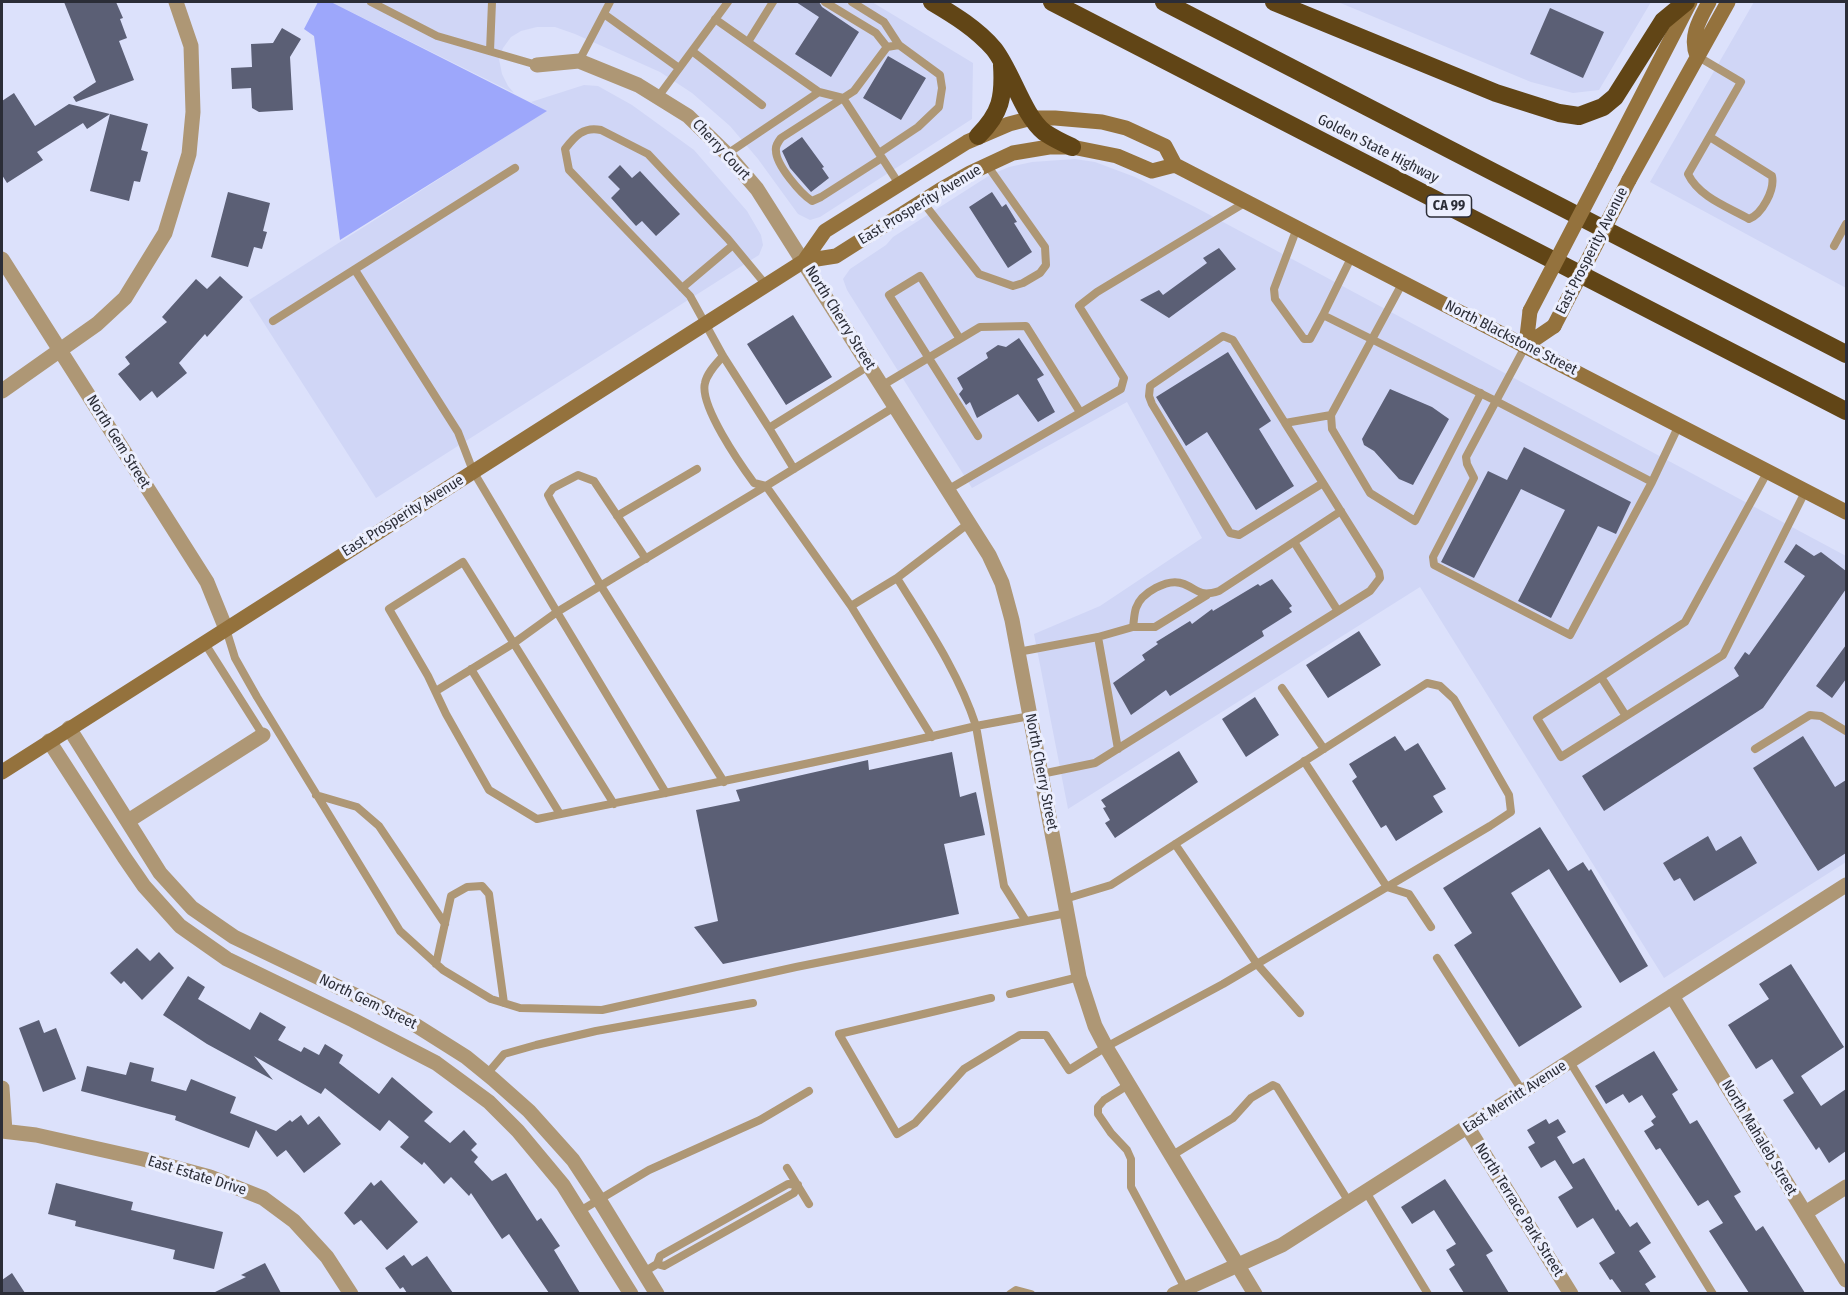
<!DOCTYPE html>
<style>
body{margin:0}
#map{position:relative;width:1848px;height:1295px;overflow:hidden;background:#dce1fb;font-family:"Fira Sans Condensed",sans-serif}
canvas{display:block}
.frame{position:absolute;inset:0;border:3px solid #2b2d37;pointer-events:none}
</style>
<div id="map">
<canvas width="1848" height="1295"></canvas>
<div class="frame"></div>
</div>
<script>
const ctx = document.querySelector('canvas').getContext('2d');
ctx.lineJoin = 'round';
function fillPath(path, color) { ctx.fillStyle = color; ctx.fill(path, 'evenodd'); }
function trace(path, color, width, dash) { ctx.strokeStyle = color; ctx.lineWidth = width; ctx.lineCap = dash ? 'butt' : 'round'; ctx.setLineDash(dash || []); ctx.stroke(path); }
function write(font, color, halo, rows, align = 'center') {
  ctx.font = font + ' "Fira Sans Condensed",sans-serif'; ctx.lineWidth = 6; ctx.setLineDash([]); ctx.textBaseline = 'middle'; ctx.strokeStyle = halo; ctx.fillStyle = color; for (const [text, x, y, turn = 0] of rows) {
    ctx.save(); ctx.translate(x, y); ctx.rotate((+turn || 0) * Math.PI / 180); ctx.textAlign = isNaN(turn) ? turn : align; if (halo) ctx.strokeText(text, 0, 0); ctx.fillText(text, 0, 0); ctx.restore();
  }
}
const built = new Path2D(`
 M331 2H872L973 63 972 119 820 217 810 220 798 214 758 159 730 126 692 93 660 72 575 34 555 27H537L521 31 511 37 503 48 499 59 502 74 508 86 514 93Z
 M1338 2H1651L1599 90 1573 93 1531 82Z
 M1754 2H1846V288L1650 182Z
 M584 85 598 86 632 105 694 150 747 211 761 235 763 245 759 255 376 498 249 300 546 111 531 102Z
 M1075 159 1095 162 1135 177 1195 207 1846 556V862L1664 978 1420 587 1068 809 1034 634 1100 606 1202 538 1127 402 972 488 847 290 843 279 850 269 886 245 893 237 990 175 1009 167 1032 162Z`);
const water = new Path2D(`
 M318 2H331L547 111 340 240 314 36 304 29Z`);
const building = new Path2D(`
 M64 2H116L123 18 120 19 127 38 119 41 134 80 76 102 73 97 96 82Z
 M796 2H819L822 7 859 32 831 77 795 54 819 17Z
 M1550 8 1604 32 1583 78 1530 54Z
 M282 28 301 39 290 57 293 110 259 112 252 108 251 88 232 89 231 68 252 67 251 44 273 43Z
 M888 56 926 78 901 120 863 98Z
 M14 93 35 126 69 104 110 114 87 129 83 123 37 152 43 160 7 183 2 175V101Z
 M110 114 148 124 141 150 148 152 140 182 134 181 129 201 90 191Z
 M802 137 824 167 822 168 829 178 811 192 790 168 782 151Z
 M620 165 632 178 640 171 680 214 656 236 642 221 636 226 611 198 620 189 608 177Z
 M228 192 270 203 263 231 267 232 262 249 254 247 248 267 211 257Z
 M992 192 1002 207 1006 204 1017 222 1014 223 1032 252 1008 268 969 207Z
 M1219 248 1236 269 1169 318 1140 300 1159 290 1163 295 1207 263 1203 258Z
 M220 276 243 297 207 337 205 334 179 363 187 373 157 398 152 391 140 401 118 374 130 364 125 357 167 322 162 317 196 279 207 289Z
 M793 315 832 377 786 405 747 344Z
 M1019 338 1044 375 1037 379 1055 412 1038 422 1018 394 977 418 970 402 966 405 959 394 963 389 957 378 988 358 986 353 998 345 1006 347Z
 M1228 352 1271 421 1259 429 1294 486 1256 510 1207 432 1186 446 1156 397Z
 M1390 389 1432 407 1449 419 1413 485 1399 479 1374 451 1364 445 1362 439Z
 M1524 447 1631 502 1616 534 1598 526 1551 618 1518 601 1565 510 1521 489 1474 578 1441 562 1488 471 1507 480Z
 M1796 544 1814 556 1821 552 1846 571V589L1763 708 1604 811 1582 776 1739 676 1734 668 1745 652 1749 655 1805 576 1784 562Z
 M1272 579 1292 606 1289 608 1292 612 1262 631 1264 636 1170 696 1166 690 1131 715 1113 683 1145 660 1142 655 1158 644 1156 642 1190 621 1192 624 1212 609 1213 611 1258 584 1260 586Z
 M1359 631 1381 665 1328 698 1306 665Z
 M1846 645V679L1832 698 1816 686Z
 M1255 697 1279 735 1246 757 1222 719Z
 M1395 736 1405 751 1418 743 1446 789 1433 796 1443 812 1396 841 1386 825 1381 828 1352 781 1357 777 1349 764Z
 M1803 736 1835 787 1846 780V853L1818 871 1753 768Z
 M1179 751 1198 782 1115 838 1105 823 1110 820 1103 808 1106 807 1101 800Z
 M952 752 960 797 976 792 985 835 944 844 959 914 723 964 694 927 718 921 696 810 740 801 736 790 868 760 869 770Z
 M1540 827 1568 871 1583 862 1589 871 1591 869 1648 966 1620 983 1549 869 1511 893 1582 1007 1519 1047 1454 945 1472 933 1443 888Z
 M1708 836 1716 851 1741 836 1757 863 1694 901 1680 878 1674 881 1663 863Z
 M137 948 150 961 159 952 174 968 142 1000 124 981 121 984 110 973Z
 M1791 964 1844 1047 1801 1076 1821 1106 1846 1089V1151L1829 1163 1819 1147 1816 1150 1783 1100 1794 1093 1772 1059 1756 1069 1728 1025 1769 999 1759 984Z
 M188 976 205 987 198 999 250 1030 260 1012 286 1027 278 1040 301 1052 304 1047 319 1055 325 1044 343 1055 339 1063 379 1094 392 1077 433 1112 424 1121 450 1143 464 1130 477 1144 471 1150 478 1157 474 1162 492 1181 506 1173 537 1221 541 1218 560 1246 554 1250 580 1293H549L509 1234 502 1239 471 1193 469 1196 451 1177 444 1184 424 1162 422 1165 400 1147 409 1137 389 1120 380 1131 325 1088 321 1094 254 1056 273 1080 207 1044 163 1015Z
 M39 1020 44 1033 56 1028 76 1079 43 1092 19 1028Z
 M1654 1051 1678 1090 1672 1094 1690 1124 1697 1120 1741 1192 1734 1196 1756 1231 1763 1226 1805 1293H1749L1709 1231 1723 1223 1708 1200 1698 1206 1660 1148 1656 1150 1644 1131 1654 1125 1651 1121 1656 1117 1642 1095 1629 1103 1623 1094 1606 1104 1595 1086Z
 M130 1062 154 1068 151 1081 186 1091 191 1079 236 1097 230 1113 276 1131 290 1120 292 1122 301 1115 308 1125 319 1116 341 1144 304 1173 286 1150 277 1157 256 1130 249 1148 175 1120 176 1116 81 1091 87 1066 126 1075Z
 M1546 1119 1549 1124 1558 1119 1566 1132 1557 1137 1573 1164 1584 1158 1616 1211 1618 1209 1630 1227 1637 1222 1651 1243 1639 1251 1656 1277 1645 1284 1651 1293H1622L1612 1279 1610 1280 1599 1263 1615 1253 1593 1218 1577 1228 1558 1197 1573 1188 1555 1160 1541 1168 1528 1147 1535 1143 1527 1130Z
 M1445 1179 1493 1251 1486 1255 1509 1293H1464L1449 1269 1455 1265 1446 1250 1456 1244 1434 1210 1412 1224 1401 1207Z
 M381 1180 418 1222 387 1250 361 1220 354 1225 344 1213 371 1182 374 1186Z
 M56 1183 133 1202 131 1210 223 1232 214 1269 173 1259 175 1250 75 1226 76 1221 48 1214Z
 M404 1255 412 1266 427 1256 453 1293H407L403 1287 400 1289 385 1268Z
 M265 1263 281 1293H213L246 1277 241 1275Z
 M12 1273 25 1293H2V1280Z`);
const service = new Path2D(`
 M371 2 437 36 537 65
 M825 2 876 33 887 47
 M852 2 884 22 899 45
 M604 14 679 68
 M715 19 819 92
 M748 42 773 2
 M490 51 492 2
 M692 51 762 105
 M1697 56 1741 82 1688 174C1699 197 1728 207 1749 219 1762 214 1775 190 1772 176L1710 137
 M579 61 610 2
 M658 97 728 2
 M879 153 918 127 939 107 942 88 940 75 899 45 887 47 854 91 781 138C778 142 775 146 776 151 776 165 801 194 812 201L821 197 882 158
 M727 154 819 92 843 98 899 184
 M922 201 979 274 1013 286 1023 283 1040 273 1046 265 1045 247 987 165
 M1297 228 1274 289 1275 299 1304 339H1310L1323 315
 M1834 246 1846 224
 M1352 256 1323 315 1496 401 1652 482 1679 425
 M355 270 458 432 473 471 557 612 514 643 436 691
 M1403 282 1331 415 1332 429 1370 493 1415 521 1481 393
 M766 285 728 239 648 154 601 130C584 126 575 136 565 149L569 170 690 296 723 356 769 428
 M682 288 733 245
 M273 321 515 168
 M960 339 920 276 889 295 978 436
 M1526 345 1466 457 1467 464 1474 478 1433 557 1434 565 1570 635 1652 482
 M723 356C716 364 707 373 705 383 699 405 740 464 754 483L766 486
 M883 385 980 327 1026 326 1080 412
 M1285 423 1323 483
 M794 469 769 428 870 365
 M1768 471 1685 622 1601 677 1626 716 1723 655 1806 490
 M949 489 1121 389 1124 378 1079 306 1097 292 1246 202
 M617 516 697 469
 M1294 542 1338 611
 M646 559 594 481 578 475 553 488 548 495 552 503 601 586 724 782
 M897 578 969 523
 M851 606 932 737
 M1133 627H1155L1207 595
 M226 629 235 658 257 697 400 931 443 970 491 999 520 1008 602 1010 796 967 1067 913
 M1098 637 1133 627C1134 621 1134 614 1136 608 1141 593 1168 577 1184 584 1200 591 1200 597 1219 591L1341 511
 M204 642 263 735
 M1018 652 1098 637 1118 749
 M471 669 560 814
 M1601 677 1537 718 1561 757 1626 716
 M1282 688 1324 749
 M1755 749 1810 715 1821 716 1846 731
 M1304 761 1387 887 1409 894 1431 927
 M1041 774 1095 763 1370 591 1380 578 1379 572 1323 483 1239 535 1230 533 1152 404 1149 396 1150 386 1223 336 1233 340 1285 423 1331 415
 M666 793 557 612 766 486
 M316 795 357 807 379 826 445 924
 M614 804 463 562 389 609 428 676 446 714 489 790 537 819C683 789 830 761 976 726 959 673 926 625 897 578L851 606 766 486 896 406
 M1175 844 1257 964 1300 1013
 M1026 921 1004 886 976 726 1030 716
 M1437 958 1523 1092
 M436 964 451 896 467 887 482 886 489 894 504 1003
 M1010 994 1079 977
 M991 998 839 1034 897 1134 915 1123 964 1069 1020 1035H1046L1069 1070 1106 1047 1223 984 1490 826 1511 812 1509 795 1454 699 1440 686 1427 683 1111 885 1065 899
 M1570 1062 1713 1294
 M487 1074 504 1054 536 1045 596 1031 753 1003
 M1128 1085 1104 1100 1098 1107V1114L1111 1133 1127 1150 1131 1159V1187L1185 1288
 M1171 1156 1233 1118 1251 1098 1273 1085 1277 1087 1349 1202
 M787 1168 809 1204
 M1366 1192 1428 1294
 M580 1211 649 1170 760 1120 809 1091
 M644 1272 657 1264 660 1256 788 1184 798 1185 794 1193 664 1266 657 1264
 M1010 1294 1016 1290 1031 1294`);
const minor = new Path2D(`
 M537 65 579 61 638 85 688 116 727 154 757 189 989 555 1002 583 1012 620 1079 977 1095 1026 1106 1047 1255 1294
 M2 259 207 582 226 629
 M2 391 97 324 125 298 165 233 189 154 193 112 191 46 176 2
 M69 728 160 873 192 908 234 937 409 1021 466 1057 493 1079 529 1111 573 1160 600 1201 657 1294
 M49 741 124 857 144 886 180 926 227 959 353 1020 436 1063 489 1102 518 1131 563 1185 631 1294
 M128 821 263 735
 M1672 996 1846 1280
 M2 1088 5 1131
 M1468 1128 1571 1294
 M2 1131 36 1135 143 1159 210 1177 263 1198 294 1221 327 1257 351 1294
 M1805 1213 1846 1187
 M1174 1294 1282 1245 1846 885`);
const secondary = new Path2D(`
 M1697 56C1689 36 1700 19 1709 2
 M1605 167 1690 2
 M1629 180 1728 2
 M804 261 836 256 940 190 970 173 1013 153 1049 147H1072L1117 156 1152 171 1175 165
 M1526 345 1530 311
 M1526 345 1554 326
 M2 772 804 261 825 231 967 142 1009 124 1032 118H1055L1102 122 1126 128 1165 146 1175 165 1846 512`);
const motorway = new Path2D(`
 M932 2C954 15 977 29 994 49 1012 72 1023 115 1044 132 1053 138 1063 143 1072 147
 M1052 2 1846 411
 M1164 2 1846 354
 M1274 2 1496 93 1559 113 1579 116 1603 107 1615 97 1663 21 1686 2
 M978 136C1001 113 1004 97 1002 65`);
const secondaryBridge = new Path2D(`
 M1530 311 1605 167
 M1554 326 1629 180`);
const shields = [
 [1449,206,45]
];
const shieldNames = [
 ["CA 99",1449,206]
];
const streetNames = [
 ["Golden State Highway",1378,149,27],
 ["Cherry Court",721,150,47],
 ["East Prosperity Avenue",920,205,-31],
 ["East Prosperity Avenue",1592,251,-63],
 ["North Cherry Street",840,318,58],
 ["North Blackstone Street",1511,338,27],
 ["North Gem Street",118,442,58],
 ["East Prosperity Avenue",403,516,-32],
 ["North Cherry Street",1041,772,79],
 ["North Gem Street",368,1002,26],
 ["East Merritt Avenue",1515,1097,-33],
 ["North Mahaleb Street",1759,1138,59],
 ["East Estate Drive",197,1176,17],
 ["North Terrace Park Street",1519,1210,58]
];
fillPath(built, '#d0d6f6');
fillPath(water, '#9da7fb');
fillPath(building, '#5b5f75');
trace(service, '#ae9775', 8);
trace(minor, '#ae9775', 15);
trace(secondary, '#94723d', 15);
trace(motorway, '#614516', 18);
trace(secondaryBridge, '#94723d', 15);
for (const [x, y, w] of shields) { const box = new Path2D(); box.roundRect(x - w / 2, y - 11, w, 22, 4.5); ctx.fillStyle = '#eceffe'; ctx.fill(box); trace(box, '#2b2d37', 1.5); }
write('bold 14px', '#2b2d37', null, shieldNames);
write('15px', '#2b2d37', '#eceffe', streetNames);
</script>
